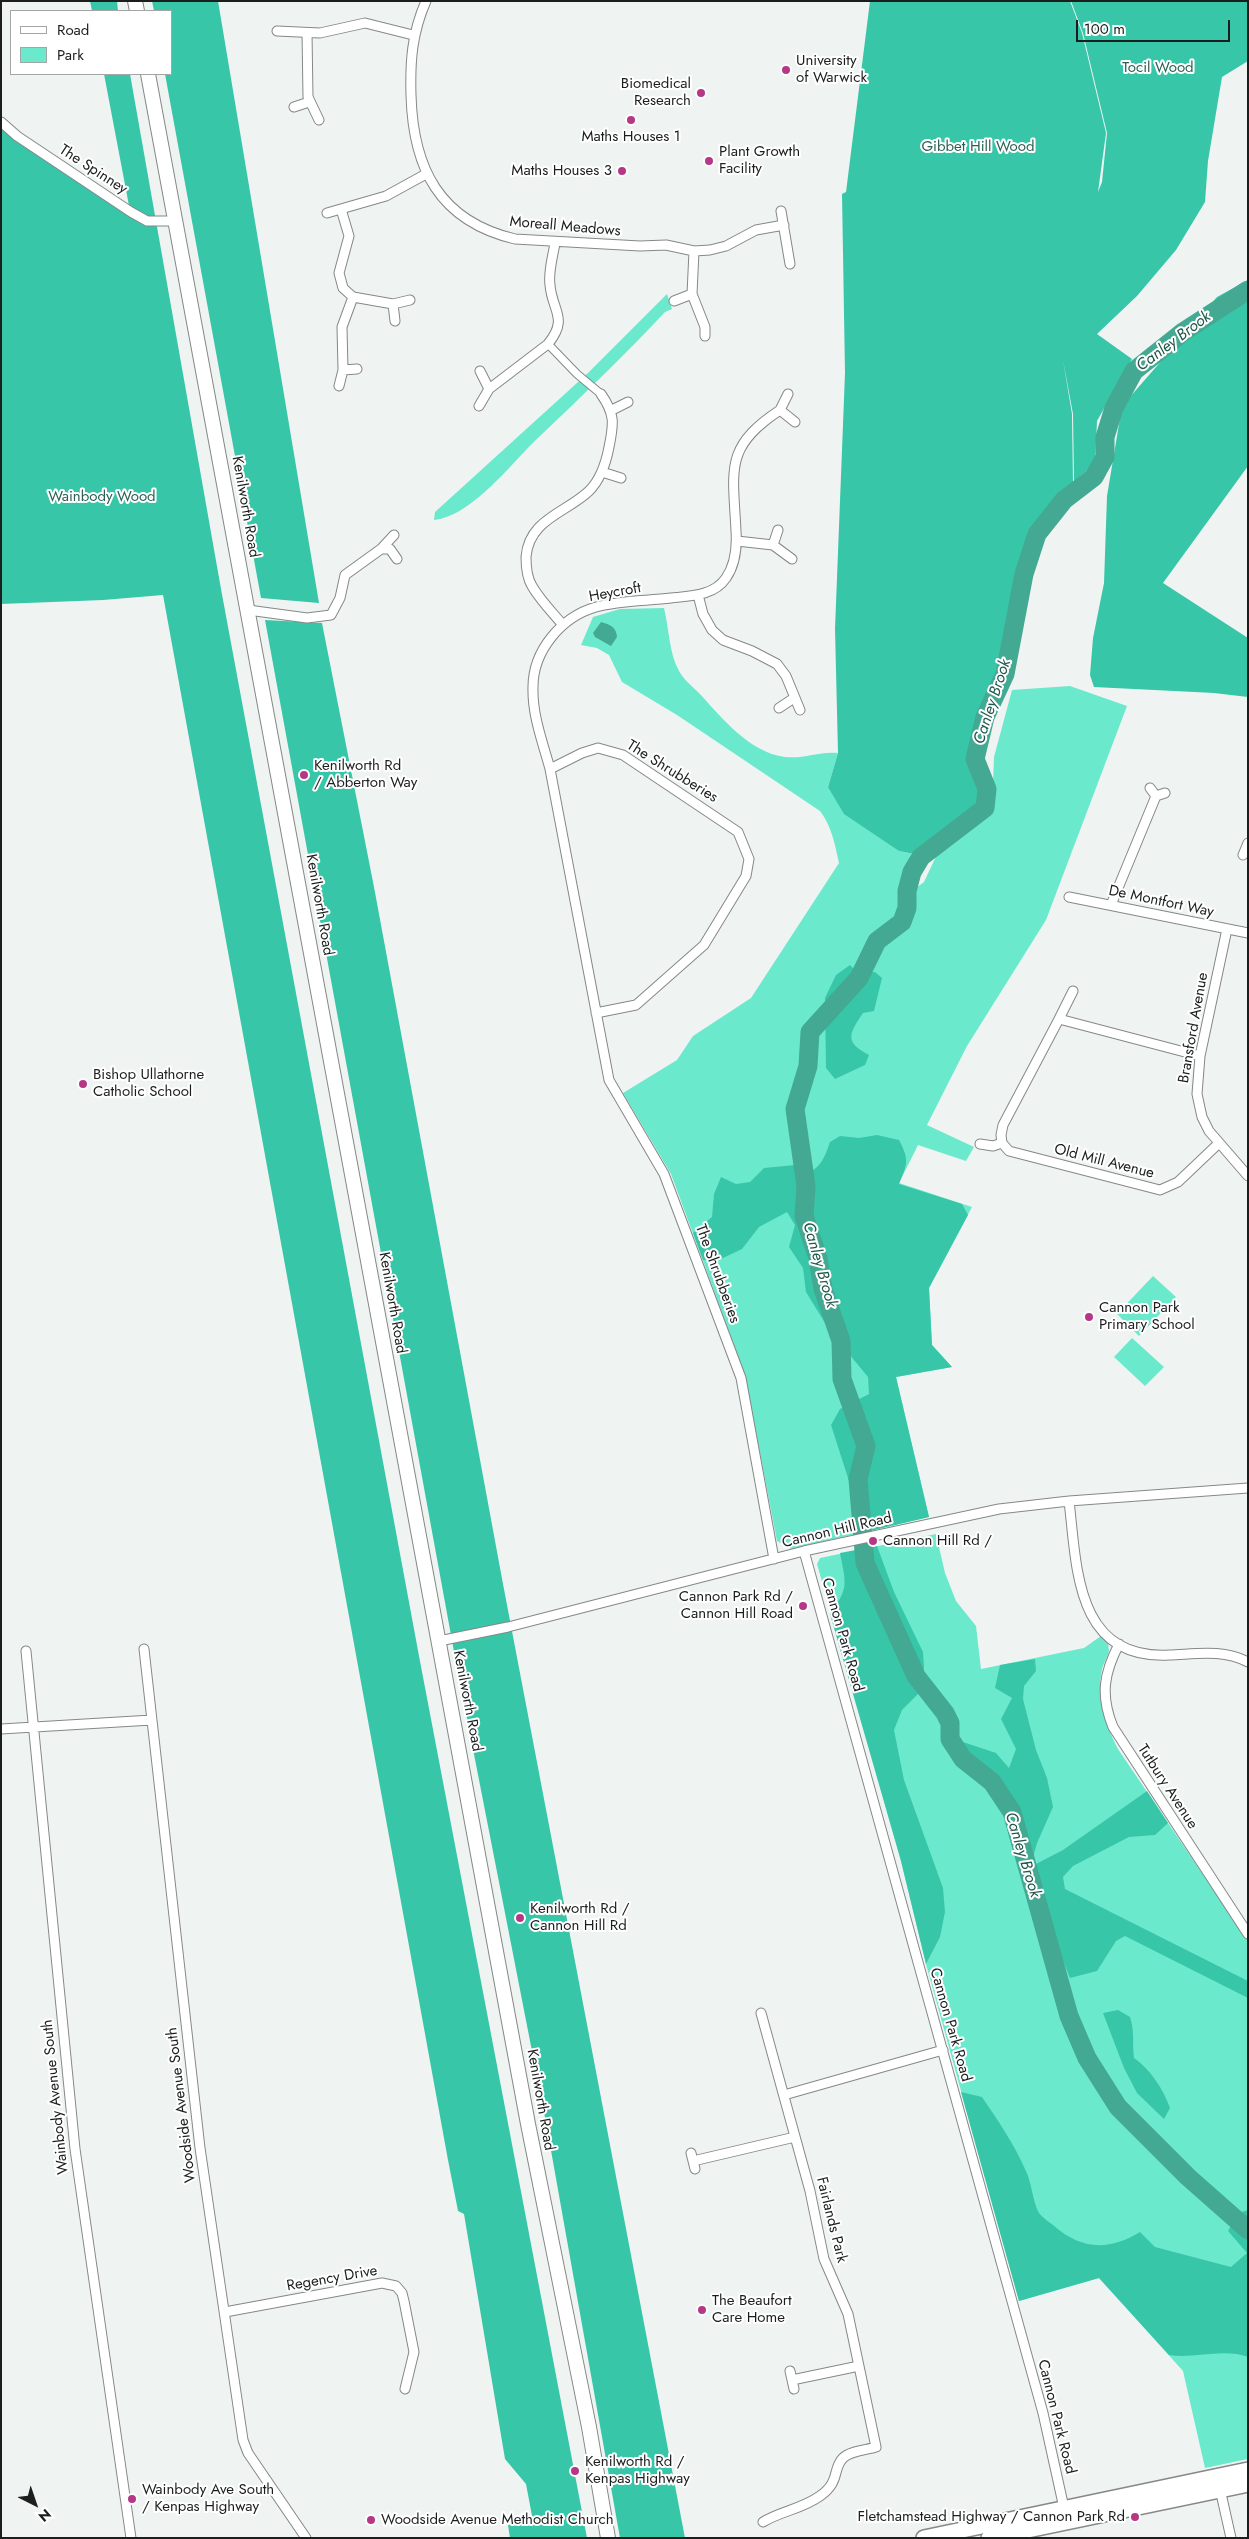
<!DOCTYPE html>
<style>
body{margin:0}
#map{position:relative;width:1249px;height:2539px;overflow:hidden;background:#eff4f2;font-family:Jost,sans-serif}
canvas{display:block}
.frame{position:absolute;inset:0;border:2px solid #1c1e1e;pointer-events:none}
.legend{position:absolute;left:10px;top:10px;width:162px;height:65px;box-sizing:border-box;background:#fff;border:1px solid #a4a5a5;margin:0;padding:6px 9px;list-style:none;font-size:15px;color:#1c1e1e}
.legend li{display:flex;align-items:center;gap:10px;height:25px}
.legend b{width:25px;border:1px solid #a4a5a5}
.north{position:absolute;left:10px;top:2479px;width:50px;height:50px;-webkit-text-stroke:4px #fff;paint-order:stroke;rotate:139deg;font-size:14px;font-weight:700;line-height:20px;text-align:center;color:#1c1e1e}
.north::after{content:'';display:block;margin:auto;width:18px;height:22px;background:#1c1e1e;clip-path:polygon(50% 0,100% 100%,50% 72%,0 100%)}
.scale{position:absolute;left:1076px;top:20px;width:154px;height:22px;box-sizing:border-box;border:2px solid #1c1e1e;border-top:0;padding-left:6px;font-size:15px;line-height:18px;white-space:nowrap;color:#1c1e1e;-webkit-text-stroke:4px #fff;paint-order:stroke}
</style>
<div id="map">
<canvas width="1249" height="2539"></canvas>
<div class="frame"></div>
<ul class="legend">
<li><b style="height:6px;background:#fff"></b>Road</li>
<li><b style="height:14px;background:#6be9cc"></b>Park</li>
</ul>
<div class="north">N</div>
<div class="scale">100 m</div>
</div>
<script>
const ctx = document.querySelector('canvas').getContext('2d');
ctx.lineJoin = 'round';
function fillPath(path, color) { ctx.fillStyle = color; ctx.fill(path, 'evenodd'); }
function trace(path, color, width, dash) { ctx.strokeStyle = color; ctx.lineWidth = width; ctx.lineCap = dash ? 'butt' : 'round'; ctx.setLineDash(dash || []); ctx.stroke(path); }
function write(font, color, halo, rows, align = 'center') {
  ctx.font = font + ' Jost,sans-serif'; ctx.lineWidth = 4; ctx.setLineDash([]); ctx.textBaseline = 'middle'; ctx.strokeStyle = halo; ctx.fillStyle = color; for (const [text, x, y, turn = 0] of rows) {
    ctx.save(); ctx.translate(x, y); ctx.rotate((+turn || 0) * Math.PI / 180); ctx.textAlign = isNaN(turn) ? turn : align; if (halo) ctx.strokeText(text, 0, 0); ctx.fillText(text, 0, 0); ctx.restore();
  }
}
const green = new Path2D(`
 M667 294 672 309 665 312C625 355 583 395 540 436 513 461 473 516 434 520L435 512 589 372Z
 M664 608C669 628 669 653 679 671 684 680 693 687 700 694 723 719 749 752 785 757 804 759 820 751 838 753L828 787 899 851 919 855 904 883V897L924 882 939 850 992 810 994 757 1012 690 1070 686 1127 706 1046 920 967 1046 927 1125 974 1147 966 1161 918 1145 899 1183 972 1207 929 1288 932 1345 952 1367 896 1377 929 1517 791 1549 777 1541 745 1375 671 1174 623 1093 677 1060 693 1036 751 998 839 863C835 845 832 827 820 811L677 715 622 682 609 655 597 648 581 645 593 617 620 609Z
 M1153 1276 1176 1297 1139 1336 1117 1314Z
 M1132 1338 1164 1367 1145 1386 1114 1357Z
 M936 1534 945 1573 956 1601 976 1626 981 1669 1084 1648 1101 1636 1108 1644 1109 1650C1108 1657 1104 1662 1102 1669 1096 1699 1105 1723 1118 1749L1248 1941V2459L1205 2468 1183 2371 1099 2278 1019 2301 926 1964 901 1861 817 1564 820 1558Z`);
const forest = new Path2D(`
 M90 1H117L118 11H92Z
 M152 1H218L319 603 261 598 165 74H171V11H154Z
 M870 1H1070L1082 33 1106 133 1098 192 1102 182 1107 133 1083 33 1071 1H1248V61L1222 77 1208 161 1205 202 1176 250 1137 296 1097 334 1132 359 1097 421 1095 464 1074 481 1073 414 1063 360 1072 414 1073 483 1051 506 1031 533 1020 574 1000 675 982 713 969 760 983 790 982 807 930 844 919 855 899 851 844 814 828 787 838 753 835 629 845 373 842 194 846 192Z
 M104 74H130L221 589 419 1656 587 2538H510L508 2525 533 2521 526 2484 505 2459 464 2214 458 2211 448 2160 163 595 103 600 1 604V122L130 211Z
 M1248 280V466L1163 583 1248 638V697L1214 693 1094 687 1090 675 1093 638 1104 583 1107 496 1122 406 1217 297Z
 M265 620 322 623 374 887 503 1584 685 2538H620L547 2128 455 1657Z
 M850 965 858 973 875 972 882 978 874 1011 863 1013C849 1034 844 1042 869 1055L865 1065 835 1079 826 1068 825 998 836 975Z
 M877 1135 899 1140C910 1161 907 1164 899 1184L962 1204 968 1215 929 1288 932 1345 952 1367 896 1377 929 1517 870 1531 864 1507 849 1481 831 1425 840 1409 869 1394 868 1377 830 1331 806 1292 803 1268 789 1247 795 1225 787 1212 759 1227 742 1249 721 1259 703 1260 693 1233 712 1217 714 1194 721 1177 736 1184 750 1182 764 1168 795 1165 801 1177C820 1168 823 1162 830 1142L840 1136 859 1138Z
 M877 1546 894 1592 923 1652 924 1668 919 1693 902 1710 894 1730 904 1780 943 1888 945 1912 940 1937 926 1964 901 1861 830 1614C849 1588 846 1584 840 1553Z
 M1035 1659 1036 1671 1024 1686 1023 1699 1036 1750 1047 1778 1053 1807 1037 1843 1032 1861 1014 1802 990 1771 966 1752 963 1742 996 1753 1009 1768 1016 1749 1001 1719 1012 1698 995 1688 1000 1665Z
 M1147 1791 1168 1823 1155 1835 1129 1837 1073 1866 1063 1877 1065 1889 1248 1981V1998L1125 1936 1116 1941 1097 1971 1070 1978 1061 1956 1032 1866 1063 1850Z
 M1118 2010 1130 2017C1135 2033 1132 2042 1134 2058 1151 2070 1163 2089 1170 2108L1164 2119 1137 2093 1124 2068 1103 2013Z
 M961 2092 982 2097C997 2119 1014 2144 1025 2169 1032 2182 1032 2200 1039 2213 1042 2217 1049 2222 1053 2225 1081 2250 1109 2251 1140 2232L1155 2247 1231 2267 1247 2253 1228 2231 1238 2213 1248 2210V2357C1224 2348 1194 2359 1169 2355L1099 2278 1019 2301Z`);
const water = new Path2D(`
 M601 622C610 625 616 626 617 637L611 646 595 637 593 633Z`);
const river = new Path2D(`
 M1248 290 1183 332 1134 371 1114 408 1105 437V457L1094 477 1064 500 1037 534 1024 574 1005 674 985 717 975 759 987 789 985 808 921 857 912 872 907 891V908L902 922 877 941 859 978 810 1032 808 1066 795 1109 806 1186 804 1216 818 1258 823 1289 841 1341 842 1379 866 1446 858 1479 865 1563 916 1676 945 1713 950 1723V1739L963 1759 992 1782 1012 1812 1069 2016 1087 2058 1118 2107 1188 2177 1248 2230`);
const pedestrian = new Path2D(`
 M548 344 577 374 601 394`);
const minor = new Path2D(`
 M426 1C412 33 410 61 411 95 413 168 439 221 515 239L640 246 666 245 694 251 710 250 726 246 756 230 784 225
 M277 31 320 33 365 23 413 35
 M307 33 308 97 319 120
 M294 107 309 102
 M1 122 17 136 131 212 147 221H176
 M341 209 349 236 339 273 343 288 353 297 393 304
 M781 211 790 264
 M327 213 386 196 426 174
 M692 294 705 327V336
 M674 301 692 294 694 251
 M395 321 393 304 410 300
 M343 370 342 327 353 297
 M339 386 343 370 357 369
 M489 389 548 344C569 318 552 311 550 285 548 272 553 256 555 243
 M788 394 780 410 795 422
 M479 406 489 389 480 371
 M612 410 628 402
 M602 472 621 478
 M778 530 773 545 792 559
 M737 541 773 545
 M381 549 394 535
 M698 595 703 614 712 630 723 640 752 651 777 664 786 676 800 710
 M248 610 307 618 331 615 340 598 345 575 381 549H390L397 559
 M563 625C552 612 540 600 532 586 527 578 526 567 526 557 529 519 566 513 589 491 601 479 606 463 609 447 614 423 615 414 601 394
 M779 708 794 698
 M550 769 582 753 598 748 623 755 738 832 749 859 746 876 704 945 636 1005 596 1013
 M1150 788 1156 796 1165 793
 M1243 855 1248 843
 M1069 897 1248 933
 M1111 905 1156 796
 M1227 929 1200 1056 1197 1094 1202 1117 1209 1131 1248 1176
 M1059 1019 1073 991
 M1002 1143 1001 1135 1003 1125 1059 1019 1200 1056
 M980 1144 993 1146 1002 1143 1009 1151 1160 1190 1178 1182 1218 1144
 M1069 1501C1077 1567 1075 1660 1169 1655 1197 1654 1222 1649 1248 1662
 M804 1551 1043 2413 1064 2508
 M774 1559 741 1378 664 1174 609 1080 550 769C543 743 532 715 533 687 533 651 561 617 596 607 620 600 647 601 671 598 690 596 714 596 726 578 735 565 737 546 736 531 733 469 724 447 780 410
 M439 1641 508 1627 804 1551 999 1509 1069 1501 1248 1488
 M1119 1644C1104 1673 1100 1695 1113 1727L1248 1934
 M144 1649 200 2148 243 2440 248 2453 306 2538
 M26 1651 75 2149 131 2538
 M1 1729 152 1720
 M761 2013 810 2191 824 2259 848 2314 876 2447C867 2450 850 2451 843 2458 832 2469 841 2481 820 2496 802 2509 781 2511 763 2522
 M784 2095 943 2050
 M691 2153 695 2169
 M693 2161 795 2137
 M225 2312 382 2283 396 2286 402 2293 404 2301 414 2352 405 2389
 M790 2371 794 2389
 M792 2380 859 2366
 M1220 2489 1231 2538`);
const primary = new Path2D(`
 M135 1 137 11
 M148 74 528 2124 589 2427 608 2538`);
const trunk = new Path2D(`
 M924 2538 1248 2470
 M989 2538 1248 2484`);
const markers = [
 [786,70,5,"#b53786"],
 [701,93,5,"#b53786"],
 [631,120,5,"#b53786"],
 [709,161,5,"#b53786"],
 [622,171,5,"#b53786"],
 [304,775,5,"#b53786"],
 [83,1084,5,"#b53786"],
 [1089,1317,5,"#b53786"],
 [873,1541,5,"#b53786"],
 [803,1606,5,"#b53786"],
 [520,1918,5,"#b53786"],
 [702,2310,5,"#b53786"],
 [575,2471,5,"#b53786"],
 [132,2499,5,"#b53786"],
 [1135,2517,5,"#b53786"],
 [371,2520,5,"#b53786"]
];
const poiNames = [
 ["University",796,61],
 ["of Warwick",796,78],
 ["Biomedical",691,84,"right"],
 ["Research",691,101,"right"],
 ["Maths Houses 1",631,137,"center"],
 ["Plant Growth",719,152],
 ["Facility",719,169],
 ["Maths Houses 3",612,171,"right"],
 ["Kenilworth Rd",314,766],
 ["/ Abberton Way",314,783],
 ["Bishop Ullathorne",93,1075],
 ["Catholic School",93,1092],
 ["Cannon Park",1099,1308],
 ["Primary School",1099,1325],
 ["Cannon Hill Rd /",883,1541],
 ["Cannon Park Rd /",793,1597,"right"],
 ["Cannon Hill Road",793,1614,"right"],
 ["Kenilworth Rd /",530,1909],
 ["Cannon Hill Rd",530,1926],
 ["The Beaufort",712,2301],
 ["Care Home",712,2318],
 ["Kenilworth Rd /",585,2462],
 ["Kenpas Highway",585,2479],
 ["Wainbody Ave South",142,2490],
 ["/ Kenpas Highway",142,2507],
 ["Fletchamstead Highway / Cannon Park Rd",1125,2517,"right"],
 ["Woodside Avenue Methodist Church",381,2520]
];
const parkNames = [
 ["Tocil Wood",1158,68],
 ["Gibbet Hill Wood",978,147],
 ["Wainbody Wood",102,497]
];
const streetNames = [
 ["The Spinney",93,170,33],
 ["Moreall Meadows",565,227,5],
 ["Kenilworth Road",245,507,80],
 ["Heycroft",615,593,-10],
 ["The Shrubberies",672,772,32],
 ["De Montfort Way",1161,902,12],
 ["Kenilworth Road",319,905,80],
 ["Bransford Avenue",1194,1028,-80],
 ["Old Mill Avenue",1104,1162,14],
 ["The Shrubberies",717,1274,70],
 ["Kenilworth Road",392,1303,80],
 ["Cannon Hill Road",837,1531,-13],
 ["Cannon Park Road",842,1635,74],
 ["Kenilworth Road",467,1701,79],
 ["Tutbury Avenue",1167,1787,57],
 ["Cannon Park Road",950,2025,74],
 ["Wainbody Avenue South",56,2097,-96],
 ["Kenilworth Road",540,2100,80],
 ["Woodside Avenue South",182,2105,-97],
 ["Fairlands Park",831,2220,76],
 ["Regency Drive",332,2279,-10],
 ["Cannon Park Road",1056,2417,76]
];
const waterNames = [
 ["Canley Brook",1174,342,-37],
 ["Canley Brook",993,702,-72],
 ["Canley Brook",819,1265,74],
 ["Canley Brook",1022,1855,73]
];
fillPath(green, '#6be9cc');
fillPath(forest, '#38c6a9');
fillPath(water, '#43a992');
trace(river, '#43a992', 19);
trace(pedestrian, '#848887', 9);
trace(minor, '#848887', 11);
trace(primary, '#848887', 16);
trace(trunk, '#848887', 18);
trace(pedestrian, '#fff', 7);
trace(minor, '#fff', 9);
trace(primary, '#fff', 14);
trace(trunk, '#fff', 15);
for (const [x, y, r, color] of markers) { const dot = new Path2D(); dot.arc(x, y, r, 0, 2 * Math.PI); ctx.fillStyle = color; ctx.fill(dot); trace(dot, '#fff', 2); }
write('15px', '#1c1e1e', '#fff', poiNames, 'left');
write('15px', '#2a6154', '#fff', parkNames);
write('15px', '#1c1e1e', '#fff', streetNames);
write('italic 16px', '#20584b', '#fff', waterNames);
</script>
